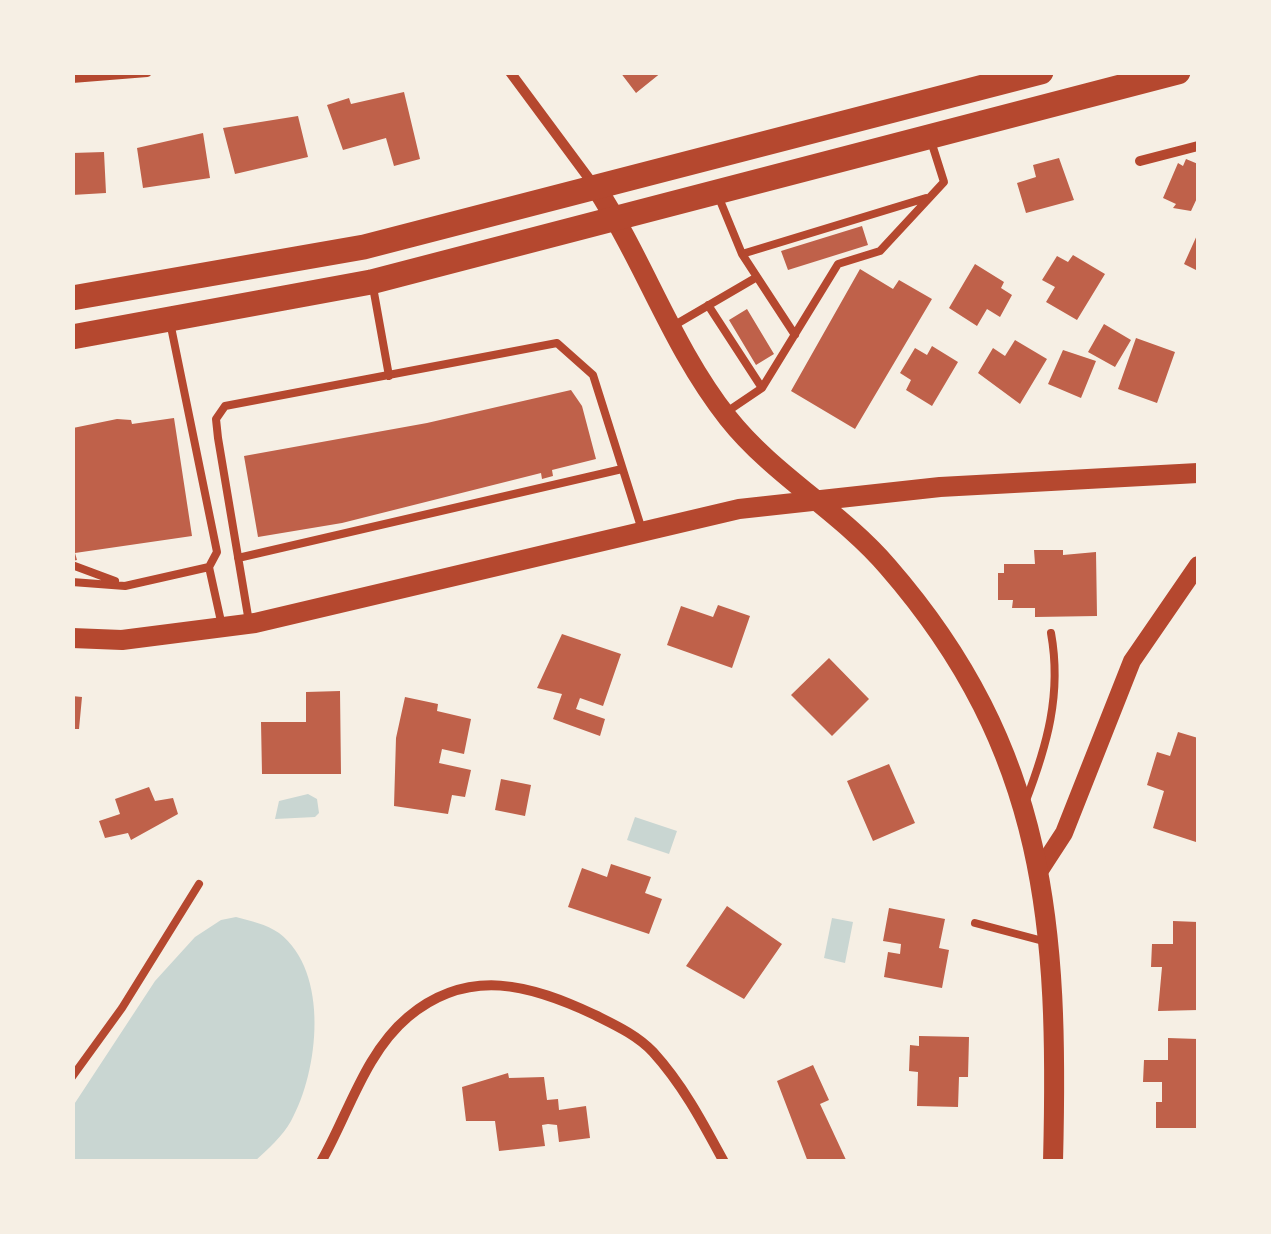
<!DOCTYPE html>
<style>
body{margin:0}
#map{position:relative;width:1271px;height:1234px;overflow:hidden;background:#f6efe4;font-family:Manrope,sans-serif}
canvas{display:block}
.frame{position:absolute;inset:0;border:75px solid #f6efe4;pointer-events:none}
</style>
<div id="map">
<canvas width="1271" height="1234"></canvas>
<div class="frame"></div>
</div>
<script>
const ctx = document.querySelector('canvas').getContext('2d');
ctx.lineJoin = 'round';
function fillPath(path, color) { ctx.fillStyle = color; ctx.fill(path, 'evenodd'); }
function trace(path, color, width, dash) { ctx.strokeStyle = color; ctx.lineWidth = width; ctx.lineCap = dash ? 'butt' : 'round'; ctx.setLineDash(dash || []); ctx.stroke(path); }
const water = new Path2D(`
 M308 794 317 799 319 813 315 817 275 819 279 801Z
 M635 817 677 831 669 854 627 840Z
 M236 917C251 921 266 924 279 933 330 972 319 1071 291 1121 283 1136 267 1150 255 1161H73V1106L155 981 195 937 221 920Z
 M832 918 853 922 845 963 824 958Z`);
const building = new Path2D(`
 M620 72H662L636 93Z
 M404 92 420 159 394 166 386 138 343 150 327 105 349 98 351 104Z
 M298 116 308 157 235 174 223 128Z
 M203 133 210 178 143 188 137 148Z
 M104 152 106 193 72 195V153Z
 M1059 158 1074 200 1026 213 1017 183 1036 177 1033 165Z
 M1186 159 1198 164V196L1191 211 1173 208 1176 204 1163 198 1178 163 1183 166Z
 M862 226 868 245 788 270 781 251Z
 M1198 233V271L1184 264Z
 M1073 255 1105 274 1077 320 1046 302 1055 287 1042 280 1057 256 1068 262Z
 M975 264 1004 282 1001 288 1012 295 1000 317 987 309 977 326 949 308Z
 M860 269 893 289 899 280 932 299 855 429 791 391Z
 M747 309 774 354 756 365 729 320Z
 M1104 324 1131 340 1115 367 1088 352Z
 M1136 338 1175 352 1157 403 1118 389Z
 M1015 340 1047 359 1020 404 978 373 993 348 1005 356Z
 M932 346 958 362 932 406 906 390 911 380 900 373 915 348 927 355Z
 M1063 350 1096 361 1081 398 1048 384Z
 M571 390 582 406 596 459 552 470 553 476 542 479 541 473 342 523 258 537 244 456 427 423Z
 M174 418 192 536 75 553 77 560 72 561 73 428 117 419 131 420 132 424Z
 M1034 550H1063V555L1096 552 1097 616 1035 617V608H1012L1013 600H998V573H1004V564H1035Z
 M718 605 750 616 732 668 667 645 681 606 713 617Z
 M562 634 621 654 603 706 580 698 576 709 605 719 600 736 553 719 562 694 537 688Z
 M829 658 869 699 832 736 791 695Z
 M340 691 341 774H262L261 722H306V692Z
 M72 696 82 697 79 729H72Z
 M405 697 438 704 437 711 471 719 464 754 442 749 439 763 471 770 465 797 452 795 448 814 394 806 396 738Z
 M1178 732 1198 738 1196 842 1153 828 1164 791 1147 785 1157 752 1170 756Z
 M889 764 915 823 873 841 847 781Z
 M501 779 531 785 525 816 495 810Z
 M149 787 155 801 173 798 178 814 131 840 128 833 105 838 99 821 120 814 115 799Z
 M611 864 651 877 645 893 662 899 649 934 568 907 582 868 607 877Z
 M727 906 782 944 744 999 686 966Z
 M889 908 945 919 939 948 949 950 942 988 884 977 888 952 900 954 901 944 883 941Z
 M1173 921 1198 922V1010L1158 1011 1162 967H1151L1152 944H1173Z
 M919 1036 969 1037 968 1077H959L958 1107 917 1106 918 1072 909 1071 910 1045 919 1046Z
 M1168 1038 1198 1039V1128H1156V1102H1162V1082H1143L1144 1060H1168Z
 M813 1065 829 1100 820 1104 847 1162H808L777 1081Z
 M508 1073 509 1078 544 1077 547 1100 558 1099 559 1110 586 1106 590 1138 559 1142 557 1125 548 1124 542 1125 545 1146 499 1151 495 1121H466L462 1087Z`);
const service = new Path2D(`
 M719 198 742 254
 M373 287 389 376
 M708 305 762 388
 M673 326 757 277
 M795 335 742 254 926 198
 M725 413 762 388 838 264 880 251 944 182 931 141
 M238 558 622 469
 M72 565 115 581
 M209 567 222 626
 M72 582 125 586 209 567 217 552 170 322
 M249 622 218 438 216 419 225 406 557 343 593 375 642 530
 M1025 803C1047 746 1062 694 1051 633
 M975 923 1043 941
 M72 1077 122 1008 199 884`);
const minor = new Path2D(`
 M510 72 593 184
 M72 78 147 72
 M1140 161 1198 146
 M321 1162C348 1115 365 1053 408 1017 469 966 531 985 595 1015 615 1025 637 1035 653 1052 683 1085 703 1123 724 1162`);
const tertiary = new Path2D(`
 M1038 873 1064 833 1132 661 1198 565`);
const secondary = new Path2D(`
 M597 189C645 263 672 347 728 418 773 475 840 511 888 567 1048 751 1059 929 1053 1162
 M72 638 122 640 255 623 739 509 940 487 1198 473`);
const primary = new Path2D(`
 M72 298 364 247 1041 72
 M72 337 371 282 1178 72`);
fillPath(water, '#c9d6d2');
fillPath(building, '#bf614a');
trace(service, '#b5482f', 8);
trace(minor, '#b5482f', 10);
trace(tertiary, '#b5482f', 18);
trace(secondary, '#b5482f', 20);
trace(primary, '#b5482f', 25);
</script>
